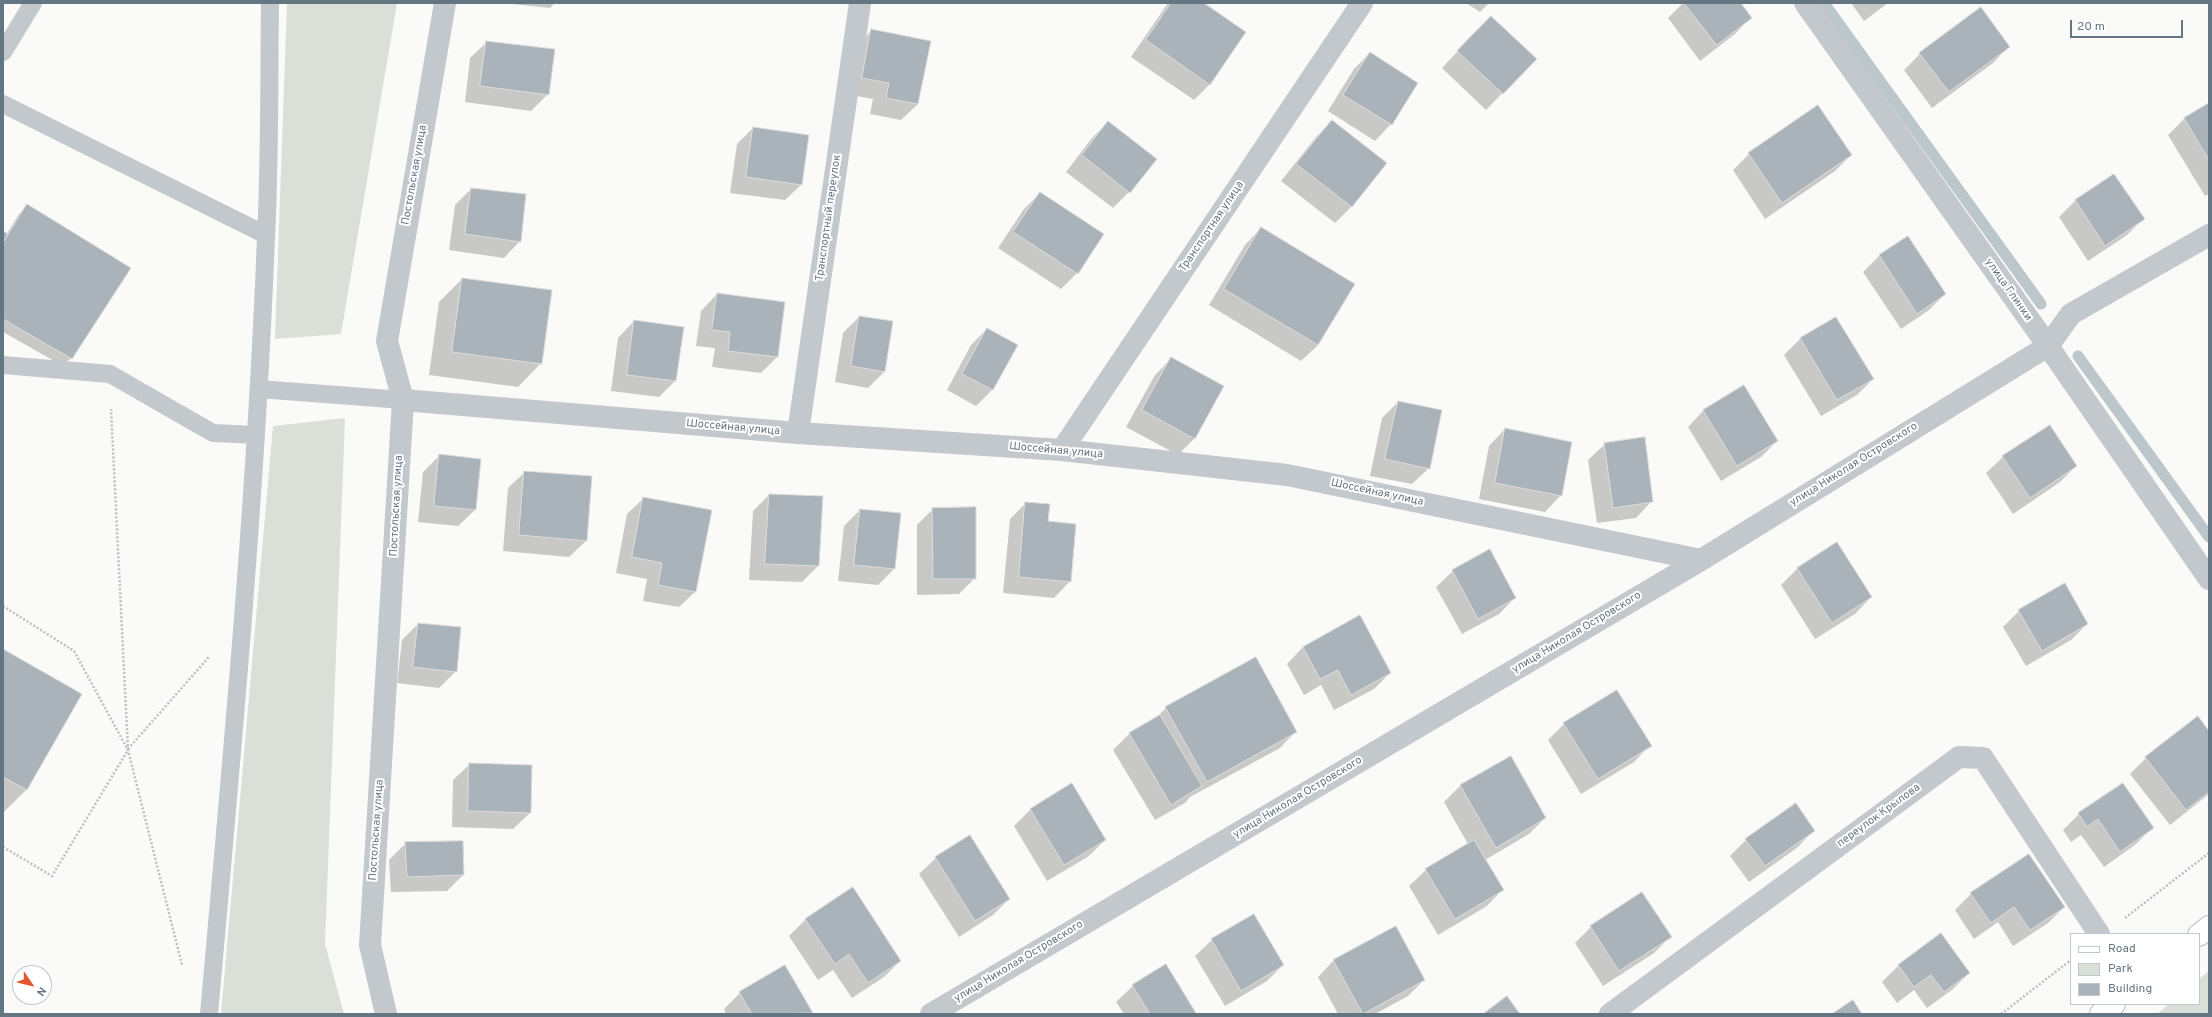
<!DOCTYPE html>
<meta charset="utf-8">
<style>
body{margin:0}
#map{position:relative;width:2212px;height:1017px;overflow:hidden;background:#fafaf8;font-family:Overpass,sans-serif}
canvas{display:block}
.frame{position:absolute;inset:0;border:4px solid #657683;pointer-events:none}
.legend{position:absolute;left:2070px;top:933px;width:130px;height:72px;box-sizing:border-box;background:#fff;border:1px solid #c1c8cd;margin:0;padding:5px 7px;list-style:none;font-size:12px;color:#657683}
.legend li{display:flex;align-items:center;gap:8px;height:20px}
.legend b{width:20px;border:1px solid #c1c8cd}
.north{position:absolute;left:12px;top:965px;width:40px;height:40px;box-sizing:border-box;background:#fff;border:1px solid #c1c8cd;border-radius:50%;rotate:125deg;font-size:11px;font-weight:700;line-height:16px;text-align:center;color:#657683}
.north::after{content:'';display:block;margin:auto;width:14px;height:18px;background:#e4572e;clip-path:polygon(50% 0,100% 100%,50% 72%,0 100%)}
.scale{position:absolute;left:2070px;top:20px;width:113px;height:18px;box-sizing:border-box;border:2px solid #657683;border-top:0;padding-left:5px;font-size:12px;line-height:14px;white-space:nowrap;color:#657683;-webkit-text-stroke:3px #fff;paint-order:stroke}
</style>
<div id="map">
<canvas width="2212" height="1017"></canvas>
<div class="frame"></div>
<ul class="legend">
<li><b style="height:5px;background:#fff"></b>Road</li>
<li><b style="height:11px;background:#dadfd7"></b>Park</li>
<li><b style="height:11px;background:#aab3b9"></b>Building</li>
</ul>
<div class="north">N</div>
<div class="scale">20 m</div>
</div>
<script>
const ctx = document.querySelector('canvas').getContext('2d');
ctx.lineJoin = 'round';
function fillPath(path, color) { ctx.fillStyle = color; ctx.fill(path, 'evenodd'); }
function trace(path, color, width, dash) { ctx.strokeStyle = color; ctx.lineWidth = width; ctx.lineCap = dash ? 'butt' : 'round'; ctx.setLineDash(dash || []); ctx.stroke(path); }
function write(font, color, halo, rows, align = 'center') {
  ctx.font = font + ' Overpass,sans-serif'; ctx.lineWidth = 4; ctx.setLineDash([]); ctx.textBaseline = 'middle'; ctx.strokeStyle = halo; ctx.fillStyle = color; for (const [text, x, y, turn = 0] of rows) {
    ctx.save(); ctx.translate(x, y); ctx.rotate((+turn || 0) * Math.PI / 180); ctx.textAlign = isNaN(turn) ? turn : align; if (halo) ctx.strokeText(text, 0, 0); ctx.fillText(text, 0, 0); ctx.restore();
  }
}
const green = new Path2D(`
 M287 3H397L341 334 275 339Z
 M345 418 325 944 344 1014H221L273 426Z
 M2209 971V1014H2157L2169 1004H2199V979Z`);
const shadow = new Path2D(`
 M502 3H555L550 8Z
 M1168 3H1202L1210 84 1194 100 1131 57Z
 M1466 3H1489L1480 12Z
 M1683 3H1740L1751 17 1735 34 1700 61 1668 18Z
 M1851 3H1888L1864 21Z
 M872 30 918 104 901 120 870 114 873 99 846 94 856 46Z
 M1475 33 1535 59 1486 110 1442 68Z
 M487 42 548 94 531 111 465 102 470 58Z
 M2009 46 1993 63 1932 108 1904 70 1920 54Z
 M1370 53 1417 83 1391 124 1375 141 1328 111 1354 69Z
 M2209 104V194L2205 196 2168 135 2184 119Z
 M1818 107 1851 155 1835 171 1765 219 1733 170 1749 154Z
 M1332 121 1385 163 1351 207 1335 223 1281 181 1316 137Z
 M1108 122 1129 192 1113 208 1066 172 1092 138Z
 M753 128 802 184 785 200 730 193 737 144Z
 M2114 176 2143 219 2127 235 2088 261 2059 217 2075 201Z
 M471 189 520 241 504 258 449 250 455 205Z
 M1040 193 1077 273 1061 289 998 248 1024 209Z
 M27 206 71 358 63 366 3 332V233L6 235 19 214Z
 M1261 228 1354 284 1318 345 1301 361 1209 305 1245 245Z
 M1907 237 1945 294 1929 310 1901 329 1863 272 1879 256Z
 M462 279 541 363 518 387 429 375 439 302Z
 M717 294 777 357 761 373 712 367 715 348 696 346 701 311Z
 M859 317 884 372 868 388 835 382 843 333Z
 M1836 318 1873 379 1857 395 1821 416 1784 355 1800 339Z
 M634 321 683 328 675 381 659 397 611 391 618 338Z
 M987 329 1016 345 992 390 976 406 947 390 971 345Z
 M1171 359 1222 386 1194 439 1178 455 1126 427 1155 375Z
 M1398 402 1429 468 1412 484 1370 476 1382 418Z
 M1704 410 1777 441 1761 457 1721 481 1688 427Z
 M1505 429 1561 495 1545 512 1479 499 1489 446Z
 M1605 444 1652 501 1636 518 1597 523 1588 460Z
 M440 455 475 510 458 526 418 522 423 472Z
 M2003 457 2076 466 2060 482 2013 514 1986 473Z
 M525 472 586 541 569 557 503 551 508 488Z
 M769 495 822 497 818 566 802 582 749 580 753 511Z
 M644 498 696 591 679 607 643 601 647 579 616 573 627 514Z
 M1026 503 1070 581 1054 598 1003 593 1010 519Z
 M933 509 975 578 959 594 917 595V525Z
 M860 510 900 514 894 569 878 585 838 581 844 526Z
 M1837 543 1871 597 1855 614 1815 639 1781 585 1797 569Z
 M1453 571 1515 598 1499 614 1462 634 1436 587Z
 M2019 611 2087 624 2071 640 2026 666 2003 627Z
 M1360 617 1390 673 1374 689 1334 710 1321 685 1304 695 1287 664 1303 647Z
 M418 624 456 671 439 688 397 683 402 640Z
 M3 651 26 790 3 813Z
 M1166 708 1296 731 1280 748 1190 797 1185 803 1155 820 1113 750 1129 734 1155 719Z
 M1564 724 1650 745 1634 762 1581 794 1548 740Z
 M2209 732V794L2170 825 2130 774 2146 758Z
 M1510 757 1545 818 1529 834 1485 860 1503 889 1487 906 1438 935 1409 886 1426 870 1468 844 1444 802 1460 786Z
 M470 764 530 813 513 829 452 827 453 780Z
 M1072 785 1105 840 1089 856 1047 881 1014 826 1030 810Z
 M2079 814 2152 828 2136 844 2104 867 2081 835 2071 842 2063 830Z
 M1814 830 1798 847 1749 882 1730 856 1746 840Z
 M406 843 463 875 447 891 391 892 389 860Z
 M936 858 1009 899 993 915 959 937 919 874Z
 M852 888 900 961 884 977 852 998 833 970 818 980 789 936 805 920Z
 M1971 894 2064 907 2048 923 2013 946 1998 922 1974 939 1955 910Z
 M1254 915 1283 965 1267 981 1225 1006 1195 956 1212 940Z
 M1591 927 1670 937 1654 953 1603 986 1575 943Z
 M1941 934 1969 973 1953 989 1927 1008 1914 990 1897 1003 1882 982 1898 966Z
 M1334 960 1424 980 1408 996 1375 1014H1338L1318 977Z
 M1165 966 1193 1014H1124L1116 1002 1133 986Z
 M740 993 812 1013 726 1014 724 1009Z`);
const stream = new Path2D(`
 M1824 3 2041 304
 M2078 356 2209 537`);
const building = new Path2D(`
 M1171 3H1204L1246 32 1210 85 1146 40Z
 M1684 3H1741L1752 18 1717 45Z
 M1981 7 2010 47 1949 92 1919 53Z
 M1491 16 1537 59 1503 94 1457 51Z
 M871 29 931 41 918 104 886 98 889 83 862 78Z
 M486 41 555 49 549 95 480 86Z
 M1370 52 1418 83 1392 125 1343 95Z
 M2209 103V160L2184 118Z
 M1818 105 1852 155 1782 203 1748 153Z
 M1332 120 1387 163 1352 207 1296 164Z
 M1108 121 1157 159 1130 193 1082 155Z
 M753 127 809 135 802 185 746 177Z
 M2114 174 2145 219 2105 246 2075 200Z
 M471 188 526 194 521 242 465 234Z
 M1040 192 1104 234 1078 274 1013 232Z
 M27 204 131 268 72 359 3 319V243Z
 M1261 227 1355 284 1318 345 1224 289Z
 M3 231 8 234 3 243Z
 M1908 236 1946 294 1917 314 1879 255Z
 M462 278 552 290 542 364 452 352Z
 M717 293 785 302 778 357 728 351 730 332 712 330Z
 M859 316 893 321 885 372 851 366Z
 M1836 317 1874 379 1837 400 1800 338Z
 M634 320 684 327 676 381 627 375Z
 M987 328 1018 345 993 390 962 374Z
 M1171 357 1224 386 1195 439 1142 410Z
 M1744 385 1778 441 1737 466 1703 410Z
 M1398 401 1442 410 1430 469 1385 459Z
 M2050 425 2077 466 2030 498 2002 456Z
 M1505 428 1572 442 1562 496 1495 483Z
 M1645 437 1653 502 1613 508 1604 443Z
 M439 454 481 459 476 510 434 506Z
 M524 471 592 476 587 541 519 535Z
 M769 494 823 496 819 566 765 564Z
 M643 497 712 510 696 592 658 585 662 563 632 557Z
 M1025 502 1050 504 1048 521 1076 524 1071 582 1019 577Z
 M976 507V579H933L932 508Z
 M860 509 901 513 895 569 854 565Z
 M1837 542 1872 597 1832 623 1797 568Z
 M1490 549 1516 598 1478 619 1452 570Z
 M2065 583 2088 624 2042 651 2018 610Z
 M1360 615 1391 673 1351 695 1338 670 1320 679 1303 647Z
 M418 623 461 627 457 672 413 667Z
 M3 649 82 694 27 790 3 777Z
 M1256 657 1297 732 1207 782 1165 707Z
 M1617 690 1652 746 1598 779 1563 723Z
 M1160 715 1202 786 1171 805 1129 733Z
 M2198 716 2209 731V792L2186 810 2145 757Z
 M1511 756 1546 818 1496 848 1460 785Z
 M469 763 532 765 531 813 468 811Z
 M1072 783 1106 840 1064 865 1030 809Z
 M2123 783 2154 828 2120 852 2098 819 2087 827 2078 813Z
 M1796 803 1815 831 1765 866 1745 839Z
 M970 835 1010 899 975 921 935 857Z
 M1474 840 1504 890 1455 919 1425 869Z
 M463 841 464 875 407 877 405 842Z
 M2029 854 2065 907 2030 930 2014 907 1991 923 1970 893Z
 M853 887 901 961 868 983 849 954 835 964 805 919Z
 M1642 892 1672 937 1619 971 1590 926Z
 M1254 914 1284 965 1241 991 1211 939Z
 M1396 926 1425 980 1363 1014 1333 960Z
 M1941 933 1970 973 1944 992 1931 975 1914 987 1898 965Z
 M1166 964 1196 1013 1194 1014H1150L1132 985Z
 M785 965 813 1013 752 1014 739 992Z
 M1507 996 1520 1014H1483Z
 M1853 1000 1862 1014H1832Z`);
const path = new Path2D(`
 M3 606 74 651 128 750 182 965
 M128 749 209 657
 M3 847 52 876 128 750 111 409
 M2125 918 2209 853
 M2001 1014 2071 960`);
const service = new Path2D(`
 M3 52 33 3
 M3 104 266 235
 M3 365 110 374 213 433 256 435
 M259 389 403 400
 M209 1014C232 755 256 497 266 237 270 159 269 81 270 3`);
const minor = new Path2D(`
 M1805 3 2048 346 2209 579
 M403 400 798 433 1062 450 1287 475 1701 560
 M798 433 860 3
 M1062 450 1362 3
 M386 1014 370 945 403 400 387 341 445 3
 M931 1014 1701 560 2048 346 2071 314 2209 235
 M1610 1014 1959 757 1983 758 2099 934`);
const secondary = new Path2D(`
 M2199 935 2209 927
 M2101 1014 2114 1004`);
const streetNames = [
 ["Постольская улица",415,175,-80],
 ["Транспортный переулок",829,218,-82],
 ["Транспортная улица",1212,227,-56],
 ["улица Глинки",2008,290,55],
 ["Шоссейная улица",733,428,5],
 ["Шоссейная улица",1056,451,5],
 ["улица Николая Островского",1854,465,-32],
 ["Шоссейная улица",1377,493,12],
 ["Постольская улица",397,506,-87],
 ["улица Николая Островского",1577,633,-31],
 ["улица Николая Островского",1298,798,-31],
 ["переулок Крылова",1879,816,-36],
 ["Постольская улица",377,830,-86],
 ["улица Николая Островского",1019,962,-31]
];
fillPath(green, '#dadfd7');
fillPath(shadow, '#0003');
trace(stream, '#bbc7cb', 11);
fillPath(building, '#aab3b9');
trace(building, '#dcdcda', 1);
trace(secondary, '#b3babf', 24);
trace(path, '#bbbfc2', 2.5, [2, 2]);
trace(service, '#c3c8cc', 18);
trace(minor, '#c3c8cc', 22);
trace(secondary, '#fff', 22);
write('11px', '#657683', '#fff', streetNames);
</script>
